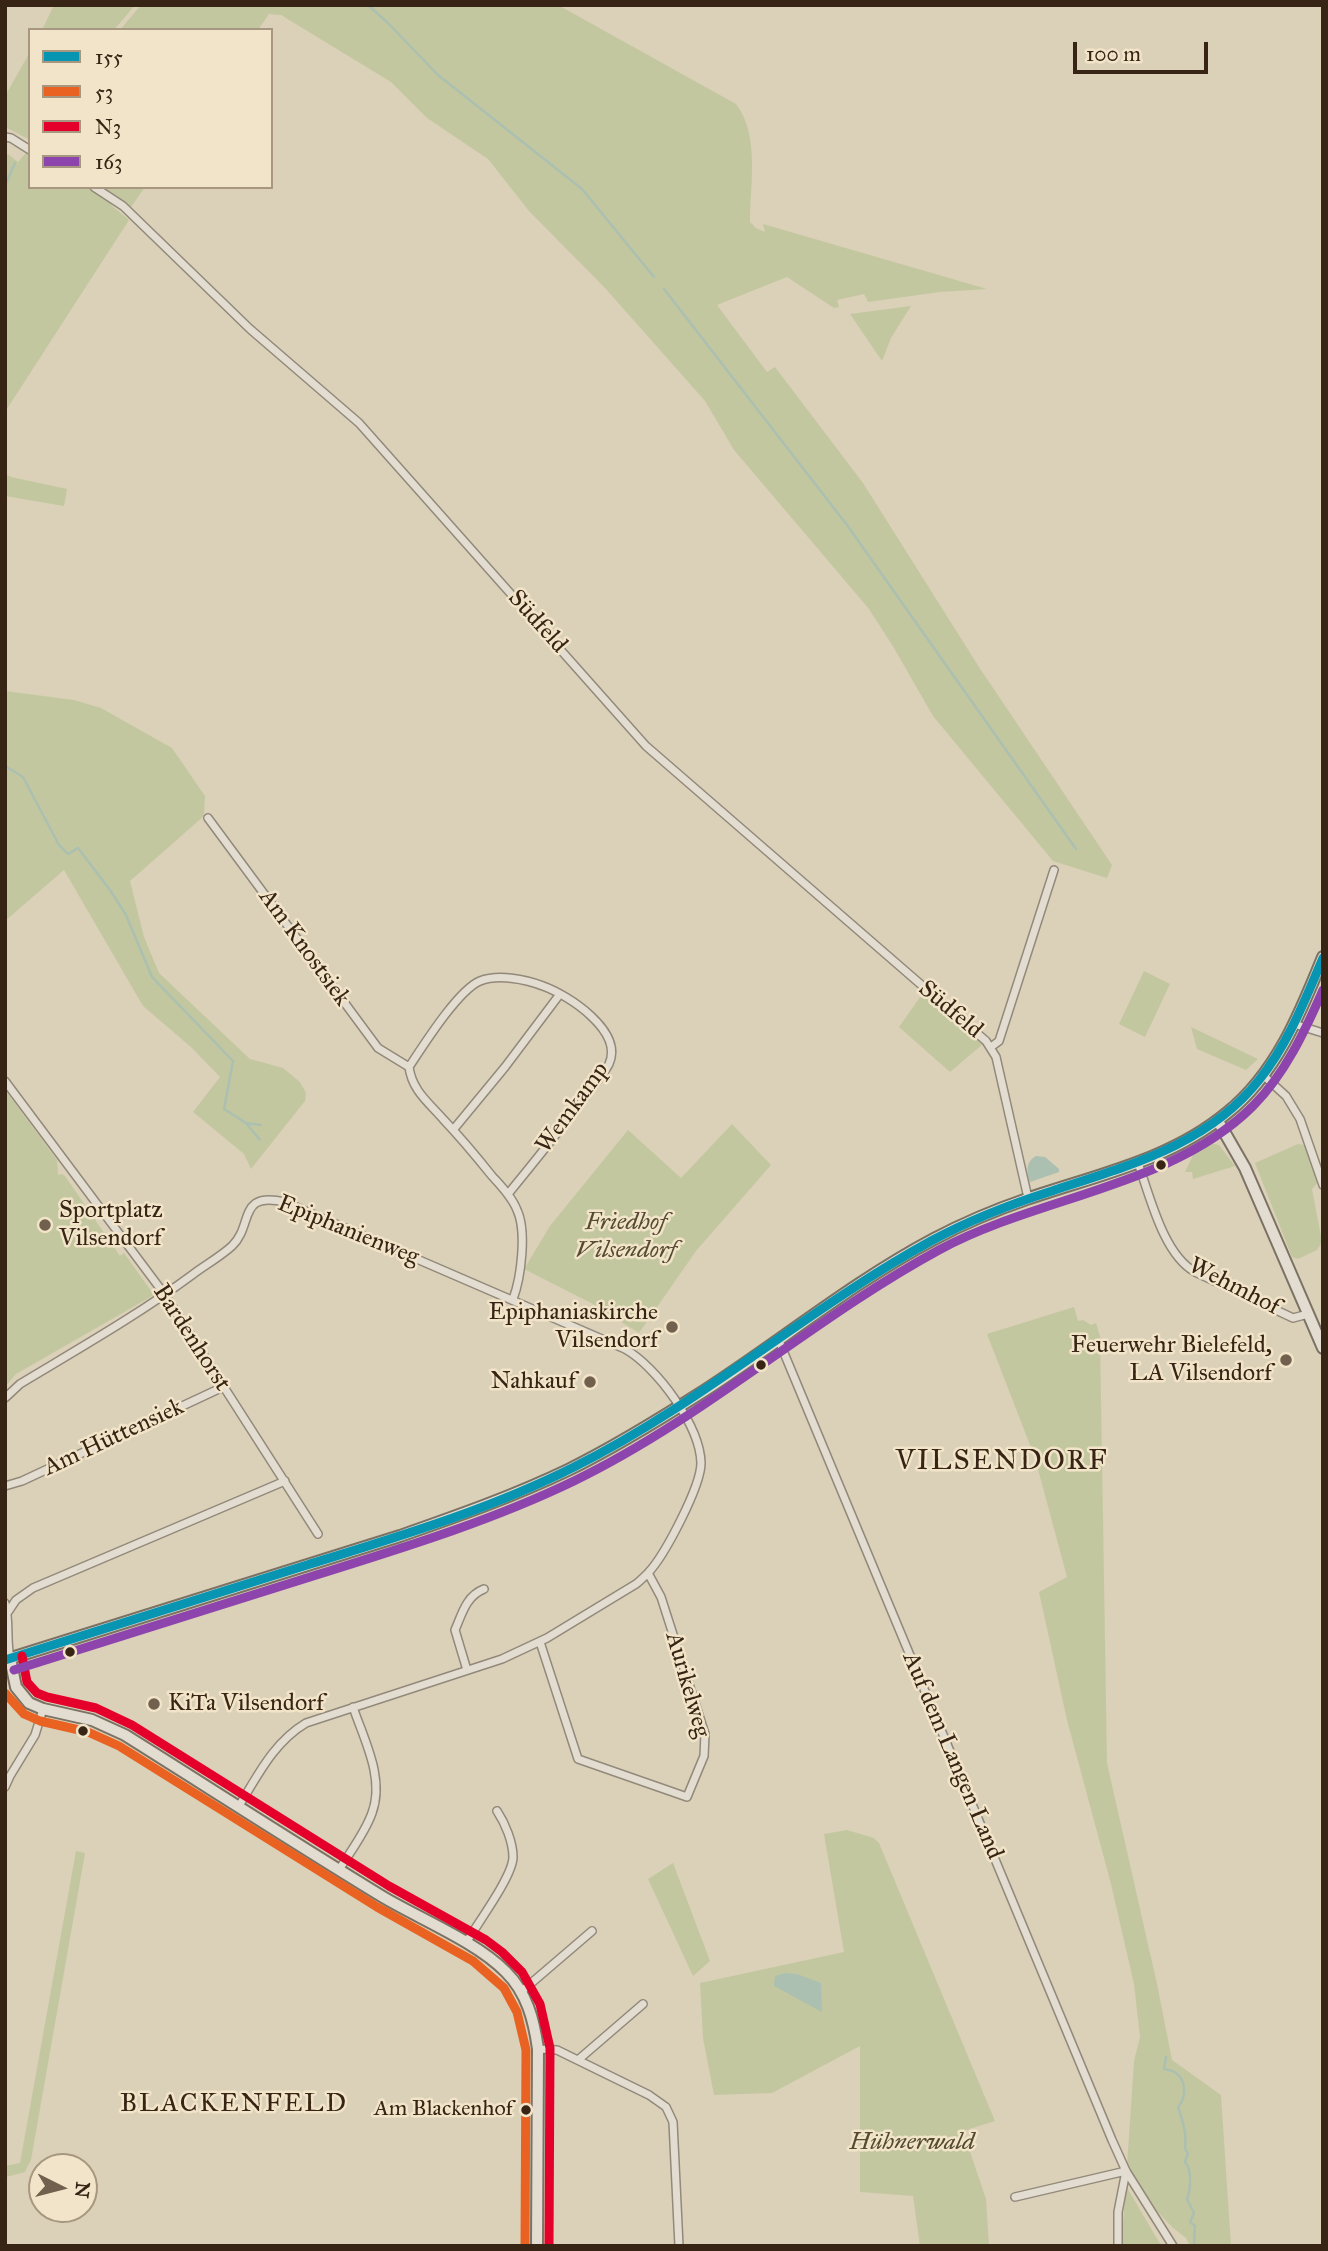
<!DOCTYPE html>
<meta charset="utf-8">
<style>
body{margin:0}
#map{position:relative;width:1328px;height:2251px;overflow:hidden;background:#dbd0b8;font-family:"IM FELL Great Primer",serif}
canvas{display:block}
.frame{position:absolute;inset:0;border:7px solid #372414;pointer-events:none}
.legend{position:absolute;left:28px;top:28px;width:245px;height:161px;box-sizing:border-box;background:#f1e4c8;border:2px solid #a79780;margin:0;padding:9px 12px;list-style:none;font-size:21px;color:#372414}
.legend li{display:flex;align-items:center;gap:14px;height:35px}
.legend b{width:35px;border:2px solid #a79780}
.north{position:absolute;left:28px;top:2153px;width:70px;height:70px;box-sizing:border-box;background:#f1e4c8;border:2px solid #a79780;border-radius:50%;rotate:96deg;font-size:19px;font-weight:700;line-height:28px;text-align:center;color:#372414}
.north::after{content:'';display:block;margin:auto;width:24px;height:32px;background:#70604d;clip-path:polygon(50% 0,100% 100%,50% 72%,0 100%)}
.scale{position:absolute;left:1073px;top:42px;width:135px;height:32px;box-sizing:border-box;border:4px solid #372414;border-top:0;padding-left:9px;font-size:21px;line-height:24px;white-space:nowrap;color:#372414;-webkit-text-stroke:5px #f1e4c8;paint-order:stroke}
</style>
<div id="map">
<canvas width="1328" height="2251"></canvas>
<div class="frame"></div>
<ul class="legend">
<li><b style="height:9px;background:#0895b2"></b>155</li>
<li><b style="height:9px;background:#e96221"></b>53</li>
<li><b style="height:9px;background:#e4002b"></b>N3</li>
<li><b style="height:9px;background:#8e44ad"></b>163</li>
</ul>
<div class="north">N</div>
<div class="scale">100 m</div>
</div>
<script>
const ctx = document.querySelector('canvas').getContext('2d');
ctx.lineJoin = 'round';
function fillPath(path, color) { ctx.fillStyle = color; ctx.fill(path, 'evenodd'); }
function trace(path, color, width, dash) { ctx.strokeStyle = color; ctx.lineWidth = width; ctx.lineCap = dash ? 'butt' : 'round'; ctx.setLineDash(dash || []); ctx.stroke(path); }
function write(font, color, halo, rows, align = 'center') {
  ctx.font = font + ' "IM FELL Great Primer",serif'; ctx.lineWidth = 5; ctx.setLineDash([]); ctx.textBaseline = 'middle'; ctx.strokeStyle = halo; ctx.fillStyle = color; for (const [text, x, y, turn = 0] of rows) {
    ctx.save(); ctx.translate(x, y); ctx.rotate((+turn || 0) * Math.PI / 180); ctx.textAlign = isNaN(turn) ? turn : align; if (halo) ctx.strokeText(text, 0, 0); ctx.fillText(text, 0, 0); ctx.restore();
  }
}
const green = new Path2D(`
 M54 5H135L114 30H42Z
 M141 5H558L736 104C760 135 750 185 750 222L756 228 765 232 763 224 987 289 940 292 868 302 864 294 837 300 839 307 834 308 787 277 717 305 767 372 775 367 863 483 979 667 1112 865 1107 878 1053 861 933 716 894 648 869 609 734 450 705 401 605 288 529 211 488 159 427 118 391 82 281 15 269 14 258 30H120Z
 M30 52V140L5 127V96Z
 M30 148V187H145L131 207 117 197 111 205 129 220 5 412V158L8 154 18 162Z
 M911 306 891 338 882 361 850 314Z
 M5 474 11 477 67 489 64 506 5 496Z
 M5 691 74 700 101 708 172 748 205 796 204 816 130 881 144 937 159 973 250 1059 283 1068 300 1082 306 1093 305 1101 251 1169 244 1154 193 1112 220 1077 192 1048 143 1006 64 870 5 921Z
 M1144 971 1170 984 1145 1037 1119 1024Z
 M923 993 983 1044 950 1072 899 1027Z
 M1191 1027 1258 1059 1246 1070 1197 1049Z
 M5 1090 57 1160 58 1175 62 1174 65 1176 120 1256 124 1253 154 1295 16 1374 5 1387Z
 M732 1124 771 1165 696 1251 639 1333 591 1303 524 1269 550 1226 628 1130 681 1178Z
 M1207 1142 1219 1145 1235 1166 1193 1179 1192 1172H1185L1195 1151Z
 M1298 1144 1305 1145 1319 1181 1312 1189 1322 1242 1317 1250 1298 1259 1292 1257 1255 1163Z
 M1074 1307 1078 1321 1083 1320 1091 1325 1096 1323 1100 1336 1107 1763 1157 1984 1172 2060 1221 2095 1231 2246H1190L1186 2238 1172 2227 1157 2211 1127 2166 1134 2061 1140 2037 1134 1984 1111 1884 1067 1720 1039 1592 1067 1577 1035 1458 987 1334Z
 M847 1830 874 1838 879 1843 995 2121 963 2131 986 2199 989 2246H920L913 2196 860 2192V2046L772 2093 714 2095 703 2038 700 1983 844 1952 824 1834Z
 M76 1851 85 1853 31 2160 25 2172 6 2177 5 2203V2166L20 2163Z
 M673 1863 710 1961 693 1976 648 1879Z
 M1126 2186 1159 2242 1162 2246H1121Z`);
const water = new Path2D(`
 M1036 1156 1045 1157 1059 1169V1172L1030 1182C1027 1172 1025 1162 1036 1156Z
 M785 1973 797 1974 821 1983 822 2012 774 1986 775 1976Z`);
const stream = new Path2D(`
 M368 5 388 23 438 75 582 189 654 277
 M5 186 15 163
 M664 289 847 525 1076 849
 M5 766 23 777 59 845 68 854 78 848 110 890 126 915 152 977 233 1061 224 1109 246 1123 261 1125
 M246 1123 260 1140
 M1166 2057 1164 2069C1168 2070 1173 2070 1176 2073 1187 2081 1186 2098 1178 2107 1183 2122 1187 2134 1185 2149L1188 2153 1185 2162C1192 2170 1191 2189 1187 2199L1194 2213 1190 2222 1195 2226 1194 2246`);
const street = new Path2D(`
 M5 137 11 138 30 150
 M94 187 123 206 250 329 359 423 646 746 986 1041 996 1057 1028 1198
 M208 818 378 1048 409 1067
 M1294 1024 1323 1033
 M991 1047 999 1041 1054 870
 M1264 1076 1286 1096 1300 1119 1323 1185
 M5 1081 165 1295 318 1534
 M453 1130 505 1067 560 994
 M1138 1163C1150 1196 1163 1254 1195 1272L1293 1318 1308 1314
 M508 1194C535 1161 562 1128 587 1094 594 1084 604 1074 609 1064 624 1031 568 995 543 986 525 979 498 974 480 981 458 990 423 1046 409 1067 412 1090 428 1102 443 1119 460 1137 476 1156 492 1176 501 1186 512 1197 517 1210 527 1231 521 1278 513 1299
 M779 1341 1112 2140 1126 2171 1173 2246
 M5 1398 20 1384C78 1349 138 1315 192 1275 205 1265 220 1257 232 1246 254 1225 237 1191 285 1202L625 1349C657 1367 700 1426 701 1463 701 1486 665 1555 648 1573 644 1577 640 1581 636 1584L547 1638 502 1659 306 1723C274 1742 258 1775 239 1806
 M5 1486 22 1481 223 1387
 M5 1603C10 1621 6 1640 10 1658
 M8 1612 16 1600 33 1588 285 1481
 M540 1642 578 1759 687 1797 704 1756 705 1734 661 1597 648 1573
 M467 1670 455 1630C462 1614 466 1596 484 1589
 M5 1787 10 1776 35 1735 43 1709
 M339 1870C350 1852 365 1833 372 1813 385 1778 364 1740 353 1707
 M466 1943C477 1924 513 1876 513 1857 513 1842 505 1823 497 1811
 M522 1991 592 1931
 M538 2049 557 2050 649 2095 666 2107 673 2122 679 2246
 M578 2060 643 2004
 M1015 2197 1126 2171
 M1118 2246V2212L1126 2171`);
const secondary = new Path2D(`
 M1218 1121 1245 1168 1323 1348
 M10 1658 16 1687 29 1703 43 1709 92 1720 125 1735C211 1789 296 1844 383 1897 420 1919 477 1942 506 1972 527 1993 534 2020 538 2049L537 2246
 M5 1660 400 1536C457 1516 514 1496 568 1470 615 1447 660 1419 704 1391 781 1341 853 1282 934 1239 964 1223 995 1210 1027 1199 1096 1175 1169 1161 1227 1113 1276 1074 1300 1014 1323 957`);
const bus1 = new Path2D(`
 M5 1660C106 1628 206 1597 307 1565 397 1537 489 1510 574 1467 702 1403 807 1309 931 1241 970 1220 1011 1204 1052 1191 1127 1166 1208 1145 1259 1080 1288 1044 1305 1000 1323 958`);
const bus2 = new Path2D(`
 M5 1693 24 1714 40 1721 88 1732 119 1746 377 1907 473 1961 504 1988 517 2012 526 2050 525 2246`);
const bus3 = new Path2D(`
 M22 1656 27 1682 37 1693 47 1697 96 1708 132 1725 389 1886 486 1940 502 1952 522 1972 540 2004 550 2048 549 2246`);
const bus4 = new Path2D(`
 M14 1670C113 1639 211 1608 310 1577 399 1549 489 1522 574 1481 704 1418 812 1319 939 1250 1038 1196 1172 1187 1253 1106 1285 1074 1305 1031 1323 990`);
const markers = [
 [1161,1165,6,"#372414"],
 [45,1225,7,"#70604d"],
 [672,1327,7,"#70604d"],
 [1286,1360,7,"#70604d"],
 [761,1365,6,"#372414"],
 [590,1382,7,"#70604d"],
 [70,1652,6,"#372414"],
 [154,1704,7,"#70604d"],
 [83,1731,6,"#372414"],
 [526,2110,6,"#372414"]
];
const busNames = [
 ["Am Blackenhof",513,2110]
];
const streetNames = [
 ["Südfeld",537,622,48],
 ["Am Knostsiek",304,948,54],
 ["Südfeld",950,1010,40],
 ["Wemkamp",573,1108,-54],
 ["Epiphanienweg",348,1231,22],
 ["Wehmhof",1234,1287,27],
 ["Bardenhorst",191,1338,57],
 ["Am Hüttensiek",114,1438,-25],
 ["Aurikelweg",687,1685,74],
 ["Auf dem Langen Land",952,1756,67]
];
const poiNames = [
 ["Sportplatz",59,1211,"left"],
 ["Vilsendorf",59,1239,"left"],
 ["Epiphaniaskirche",658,1313],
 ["Vilsendorf",658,1341],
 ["Feuerwehr Bielefeld,",1272,1346],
 ["LA Vilsendorf",1272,1374],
 ["Nahkauf",576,1382],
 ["KiTa Vilsendorf",168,1704,"left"]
];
const parkNames = [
 ["Friedhof",626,1223],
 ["Vilsendorf",626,1251],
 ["Hühnerwald",912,2143]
];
const neighbourhoodNames = [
 ["BLACKENFELD",234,2105]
];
const quarterNames = [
 ["VILSENDORF",1002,1462]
];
fillPath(green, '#c3c7a0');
fillPath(water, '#abc0b0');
trace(stream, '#abc0b0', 2.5);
trace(street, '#92897a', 10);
trace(secondary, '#7b7264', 14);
trace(street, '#e3ddd1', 7);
trace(secondary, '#e3ddd1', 10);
trace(bus1, '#0895b2', 9);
trace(bus2, '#e96221', 9);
trace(bus3, '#e4002b', 9);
trace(bus4, '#8e44ad', 9);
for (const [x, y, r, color] of markers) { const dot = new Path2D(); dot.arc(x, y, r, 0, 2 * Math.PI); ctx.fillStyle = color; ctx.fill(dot); trace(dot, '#f1e4c8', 2.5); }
write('22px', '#372414', '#f1e4c8', busNames, 'right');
write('24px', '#372414', '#f1e4c8', streetNames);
write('24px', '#372414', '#f1e4c8', poiNames, 'right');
write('italic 24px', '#554b32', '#f1e4c8', parkNames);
ctx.letterSpacing = '2px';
write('26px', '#372414', '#f1e4c8', neighbourhoodNames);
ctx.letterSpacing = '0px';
ctx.letterSpacing = '2px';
write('28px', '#372414', '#f1e4c8', quarterNames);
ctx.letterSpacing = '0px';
</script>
